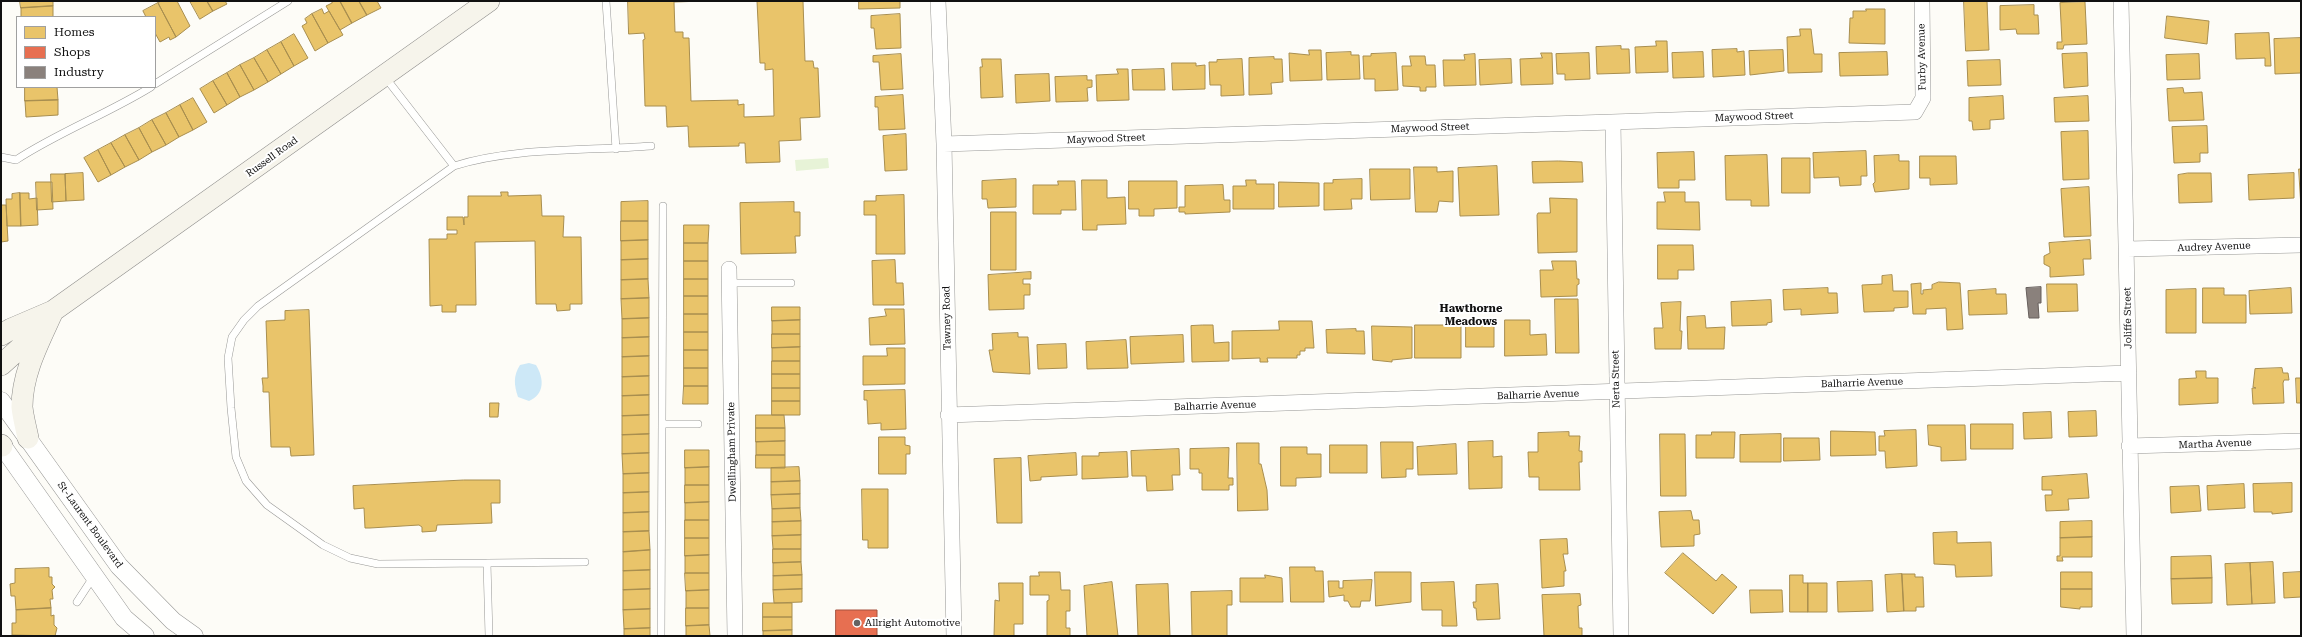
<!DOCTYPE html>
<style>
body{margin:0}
#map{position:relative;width:2302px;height:637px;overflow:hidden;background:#fdfcf7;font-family:"Roboto Serif",serif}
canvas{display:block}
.frame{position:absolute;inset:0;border:2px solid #111;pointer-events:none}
.legend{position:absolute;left:16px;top:16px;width:140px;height:72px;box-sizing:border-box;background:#fff;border:1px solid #a0a0a0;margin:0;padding:5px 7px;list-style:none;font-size:12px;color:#111}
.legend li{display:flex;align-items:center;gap:8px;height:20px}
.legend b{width:20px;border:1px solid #a0a0a0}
</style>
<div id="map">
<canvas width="2302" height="637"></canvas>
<div class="frame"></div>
<ul class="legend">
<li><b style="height:11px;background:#e9c46a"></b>Homes</li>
<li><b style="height:11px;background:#e76f51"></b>Shops</li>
<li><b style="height:11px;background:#8a817c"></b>Industry</li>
</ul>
</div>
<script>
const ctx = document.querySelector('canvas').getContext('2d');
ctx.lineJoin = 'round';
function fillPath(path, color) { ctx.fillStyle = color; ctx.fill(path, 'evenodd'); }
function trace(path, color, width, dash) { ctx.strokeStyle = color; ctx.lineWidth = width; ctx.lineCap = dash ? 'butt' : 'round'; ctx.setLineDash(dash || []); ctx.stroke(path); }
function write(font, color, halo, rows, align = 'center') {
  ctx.font = font + ' "Roboto Serif",serif'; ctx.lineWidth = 4; ctx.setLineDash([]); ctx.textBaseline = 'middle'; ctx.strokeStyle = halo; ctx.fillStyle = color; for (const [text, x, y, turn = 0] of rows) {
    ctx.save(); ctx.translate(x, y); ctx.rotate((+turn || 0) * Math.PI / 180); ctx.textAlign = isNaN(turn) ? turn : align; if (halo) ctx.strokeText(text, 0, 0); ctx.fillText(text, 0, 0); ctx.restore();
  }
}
const green = new Path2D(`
 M828 158 829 168 796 171 795 160Z`);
const water = new Path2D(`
 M529 363 536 365C544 378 545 394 529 401L518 397C514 385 513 376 520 365Z`);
const homes = new Path2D(`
 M20 1H53V6L21 8Z
 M162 1H177L190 26 176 37 158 3Z
 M190 1H207L213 11 200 19Z
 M207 1H225L227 4 213 11Z
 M331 1H340L352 23 340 30 326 6 332 3Z
 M340 1H359L367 15 352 23Z
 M359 1H377L381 8 367 15Z
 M628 1H704L674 2 675 32H683V38H689L691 101 738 100V105L744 104V117L774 116 773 69 765 70V63H760L757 1H803L805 61H813L814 68H818L820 117 800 118 801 140 779 141 780 162 746 163 745 143H739V146L689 147 688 126 667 127 666 106H645L643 40 645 39 644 33 629 34Z
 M859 1H900V8L859 9Z
 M1964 1H1987L1989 50 1966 51Z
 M2085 2 2087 44 2064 45 2063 49H2057V42H2062L2060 3Z
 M158 3 176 37 170 40 169 37 160 42 155 33V17H146L143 11Z
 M2034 5V15H2038L2039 34H2017L2016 29 2000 30V6Z
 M53 6V17H21V8Z
 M322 9 324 14 329 11 343 35 328 43 312 14Z
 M1866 9H1885V44L1849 43 1850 18H1853V11H1866Z
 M312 14 328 43 315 51 302 26 307 23 305 19Z
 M900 14 901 48 876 49 874 28H871V16Z
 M2167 16 2209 21 2207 44 2165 38Z
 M1800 29H1811L1814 54H1822V72L1788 73 1787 37 1800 36Z
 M2269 33 2271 66H2265V58L2236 59 2235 34Z
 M294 34 308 58 294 66 281 42Z
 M2301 38V73L2275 74 2274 39Z
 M1656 41H1667L1668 72 1636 73 1635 47 1656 46Z
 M281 42 294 66 281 74 267 50Z
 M1621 46V49H1629L1630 73 1597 74 1596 47Z
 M1737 49V52L1744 51 1745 75 1713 77 1712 50Z
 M267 50 281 74 268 82 254 58Z
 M1309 50H1321L1322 80 1290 81 1289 53 1309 55Z
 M1783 50 1784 71 1750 75 1749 51Z
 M1351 52V55H1359L1360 79 1327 80 1326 53Z
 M1703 52 1704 77 1673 78 1672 53Z
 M1887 52 1888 75 1840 76 1839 53Z
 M1396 53 1398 90 1375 91V79H1364L1363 56H1371V54Z
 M1541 53H1552L1553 84 1521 85 1520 59 1542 58Z
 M1589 53 1590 79 1565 80V74H1557L1556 54Z
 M2087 53 2088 86 2064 88 2062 54Z
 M901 54 903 89 881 90 879 62H873V56Z
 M1475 54 1476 85 1444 86 1443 60H1465L1464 55Z
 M2199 54 2200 79 2167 80 2166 55Z
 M1410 56H1425L1426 65H1435L1436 87H1426V91H1420V87L1403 86 1402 66H1411Z
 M1274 57V59H1282L1283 82 1271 83 1272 94 1249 95V58Z
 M254 58 268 82 254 90 240 65Z
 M982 59H1001L1003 97 981 98 980 67H982Z
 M1242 59 1244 95 1221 96V85H1210L1209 62H1217V60Z
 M1511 59 1512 83 1480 85 1479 60Z
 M2000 60 2001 85 1968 86 1967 61Z
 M1172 63H1196V66L1205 65V89L1173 90Z
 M240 65 254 90 240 97 227 73Z
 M1117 69H1128L1129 100 1097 101 1096 75 1118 74Z
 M1164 69 1165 90H1133L1132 70Z
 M227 73 240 97 227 105 213 81Z
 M1049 74 1050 101 1016 103 1015 75Z
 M1087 76V80H1092V87L1087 88 1088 101 1056 102 1055 77Z
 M213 81 227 105 214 113 200 89Z
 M25 87H57L58 100 25 101Z
 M2183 88 2184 93 2202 92 2204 120 2169 121 2167 89Z
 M903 95 905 129 879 130 878 107H875V97Z
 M2003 96 2004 119 1990 120V129L1973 130 1972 121H1969V98Z
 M2088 96 2089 121 2055 122 2054 98Z
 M193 98 207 122 193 130 180 105Z
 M58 100V115L26 117 25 101Z
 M180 105 193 130 179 137 166 113Z
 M166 113 179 137 166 145 152 120Z
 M152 120 166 145 152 152 139 128Z
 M2207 126 2208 153H2200V162L2174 163 2172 127Z
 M139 128 152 152 139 160 125 135Z
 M2088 131 2089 179 2063 180 2061 132Z
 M906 134 907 170 885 171 883 136Z
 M125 135 139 160 125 167 111 143Z
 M111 143 125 167 111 175 98 150Z
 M98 150 111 175 98 182 84 158Z
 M1866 151 1867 176H1861V185L1840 186 1839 177 1814 178 1813 153Z
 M1694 152 1695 180H1679V188H1658L1657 153Z
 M1767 155 1769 206H1751V200H1726L1725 156Z
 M1899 155V161H1909V189L1875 192 1873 184 1875 182 1874 156Z
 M1920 156H1956L1957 184 1930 185V178H1920Z
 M1782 158H1810V193H1782Z
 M1559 161 1582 162 1583 182 1533 183 1532 162Z
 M1497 166 1499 215 1460 216 1458 168Z
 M1414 167H1437V172L1453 171V202L1439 201 1437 212H1416Z
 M1370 169H1410V199L1371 200Z
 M2299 169H2301V207Z
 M83 173 84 200 66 201 65 174Z
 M2188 173H2211L2212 202 2179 203 2178 175Z
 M2294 173V198L2249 200 2248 175Z
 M51 174H65L66 201 52 202Z
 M1016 179V207L988 208 987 199H982V181Z
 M1362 179V199H1351L1352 209 1324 210V183H1333V180Z
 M1082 180H1107V198L1125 197 1126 224 1097 225V230H1083Z
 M1246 180H1256V184H1274V209H1233V186H1246Z
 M1058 181H1075L1076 210H1061V214H1033V185H1058Z
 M1129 181H1177V208L1154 209V216H1139V209H1129Z
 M36 182H52L53 209 37 210Z
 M1279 182 1319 183V206L1279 207Z
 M1223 185 1224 200H1230V212L1185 214V212H1179V207H1185V186Z
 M2089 187 2091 236 2064 237 2061 189Z
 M501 192H508V196L541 195 542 216H564L563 237H581L582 304H570V310L557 311 556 304H536L535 241 475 242 476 305H456V312H442V305L430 306 429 239H447V234H457V230H447V217H463L464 225V217H468V196H501Z
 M1664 192H1685V202H1699L1700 230 1657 229V202H1665Z
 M20 193H29V199L37 198 38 225 21 226Z
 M20 193 21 226H7L6 199H12V194Z
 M904 195 905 254H876V215H864V201H876V196Z
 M1550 198 1577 199V252L1538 253 1537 215 1538 213H1550Z
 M648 201V221H621V202Z
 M794 202V212H800V236H795L796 253 741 254 740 203Z
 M1 205H6L8 241 1 242Z
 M991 212H1016V270H991Z
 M621 221H648V240L621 241Z
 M684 225H709L708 243H684Z
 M648 240V259L621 260V241Z
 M2090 240 2091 259H2083L2084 275 2050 277V267L2044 264V256L2050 253 2049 243Z
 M684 243H708V261H684Z
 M1658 245H1693L1694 270H1678V279H1658Z
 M648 259V279L621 280V260Z
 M895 260 896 283H903L904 305H873L872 261Z
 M684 261H708V279H684Z
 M1552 261H1576L1577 279H1579V284L1577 285V296L1541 297 1540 270H1553Z
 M1031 272V279H1023V284H1030V295H1024V309L989 310 988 275Z
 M1892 275 1893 291H1908V307L1894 308V311L1864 312 1862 285 1882 284V276Z
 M648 279 649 298 621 299V280Z
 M684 279H708V296H684Z
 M1939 282 1960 283 1963 329 1947 330 1946 308 1926 309V314H1913L1911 284 1921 283V294H1923V290L1932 289V285Z
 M2047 284H2077L2078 311 2048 312Z
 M1828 288V293H1837L1838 313 1801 315V309L1784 310 1783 290Z
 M2203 288H2224V295H2246V323H2203Z
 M2291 288 2292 313 2250 314 2249 291Z
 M1996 289V294H2006L2007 314 1969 315 1968 291Z
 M2196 289V333H2166V290Z
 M684 296H708V314H684Z
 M649 298V318L622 319 621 299Z
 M1555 299H1578L1579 353H1556Z
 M1771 300 1772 322 1767 323V325L1732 326 1731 302Z
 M1681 302 1680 331H1682L1681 349H1655L1654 328H1663L1661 303Z
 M772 307H800V320L772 321Z
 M885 309H904L905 344 870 345 869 318 886 316Z
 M309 310 314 455 291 456 290 447H271L269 392H263V386L262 378H268L266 321 285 320V311Z
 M684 314H708V332H684Z
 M1705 316 1706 328 1725 327 1724 349H1688L1687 317Z
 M649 318V337L622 338V319Z
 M800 320V334H772V321Z
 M1505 320H1530V335L1546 334 1547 355 1505 356Z
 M1279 321H1312L1314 348H1305V351H1300V355H1297V358H1267L1268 362H1260V358L1232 359V331L1279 330Z
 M1466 322H1494V347H1466Z
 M1203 325H1213L1214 343 1229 342V361L1192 362 1191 326Z
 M1415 325H1461V358H1415Z
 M1372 326 1412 327V358L1392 360V362L1373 360Z
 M1356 329V331H1364L1365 354 1327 353 1326 330Z
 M684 332H708V350H684Z
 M1018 333V337H1028L1030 374 993 372 989 350H993L992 334Z
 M772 334H800V347L772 348Z
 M1183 335 1184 362 1131 364 1130 337Z
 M649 337V356L622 357V338Z
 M1126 340 1128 368 1087 369 1086 342Z
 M1066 344 1067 368 1038 369 1037 345Z
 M800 347V361H772V348Z
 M887 348H905V384L863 385V356H887Z
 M684 350H708V368H684Z
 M649 356V376L622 377V357Z
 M772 361H800V374H772Z
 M684 368H708V386H684Z
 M2282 368 2283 373H2288L2289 380H2284L2283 383 2284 403 2253 404 2252 388H2256L2253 387 2255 369Z
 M2196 371H2206V378H2218V403L2179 405V379L2196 378Z
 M772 374H800V388H772Z
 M649 376V395L622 396V377Z
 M2296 378H2301V403H2297Z
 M684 386H708V404H683Z
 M772 388H800V401H772Z
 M905 390 906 429 881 430V423L868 424 867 400H864V391Z
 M649 395V415L622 416V396Z
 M772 401H800V415H772Z
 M490 403H499L498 417H490Z
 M2096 411 2097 436 2069 437 2068 412Z
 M2051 412 2052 438 2024 439 2023 413Z
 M649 415V434L622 435V416Z
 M756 415H784L785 428H756Z
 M1971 424H2013V449H1971Z
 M1928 425H1965L1966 460 1941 461V447L1929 445Z
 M756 428H785V441L756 442Z
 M1916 430 1917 466 1886 468 1885 451H1879V436H1885L1884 431Z
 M1831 431 1875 432 1876 455 1831 456Z
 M1569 432V436H1580L1579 451H1582V462H1579L1580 490H1539V477H1529L1528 452H1538V433Z
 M1712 432H1735L1734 458H1696V435H1711Z
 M649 434V453L622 454V435Z
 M1660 434H1685L1686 496H1661Z
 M1781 434V462H1740V435Z
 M879 437H905V445L910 446V454H906V474H879Z
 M1784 438H1819L1820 460 1784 461Z
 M785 441V455H756V442Z
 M1493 441V457L1502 456V488L1469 489 1468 442Z
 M1381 442H1413V469H1406V477L1382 478Z
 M1237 443H1259V464H1261L1267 490 1268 510 1238 511Z
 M1456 444 1457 474 1418 475 1417 447Z
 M1330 445H1367V473H1330Z
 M1281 447H1307V454H1321V477L1296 478V486H1281Z
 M1229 448 1228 478H1233V485H1229V490H1202V473H1199V469H1190V449Z
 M1179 449 1180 475H1172L1173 490 1147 491 1146 476H1132L1131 451Z
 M685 450H709V467L685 468Z
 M1127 452 1128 477 1082 479V456H1099V453Z
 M649 453V473L623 474 622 454Z
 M1076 453 1077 475 1041 477V480L1030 481 1028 456Z
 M756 455H785V468H756Z
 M1021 458 1022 523H997L994 459Z
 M709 467V485H685V468Z
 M799 467 800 481 771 482V468Z
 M649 473V492L623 493V474Z
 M2087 474 2089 498 2068 499 2069 510 2046 511 2045 495H2052V490H2042V477Z
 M464 480H500V503H491L492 523 437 525 436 531 422 532V527L419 525 370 528H365L364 508 354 509 353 486Z
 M800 481V494L771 495V482Z
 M2292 483V512L2272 514V512H2254L2253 484Z
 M2244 484 2245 508 2208 510 2207 486Z
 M685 485H709V502L685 503Z
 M2199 486 2201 511 2171 513 2170 487Z
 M862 489H888V548H868V540H863Z
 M649 492V512L623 513V493Z
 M800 494V508L772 509 771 495Z
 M709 502V520H685V503Z
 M800 508 801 521 772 522V509Z
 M1691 511 1693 520H1699L1700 534 1694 535V546L1661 547 1659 512Z
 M649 512V531L623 532V513Z
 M685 520H709V538H685Z
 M801 521V535L772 536V522Z
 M2092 521V537L2060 538V522Z
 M649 531 650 550 623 552V532Z
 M1957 532V543L1991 542 1992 576 1956 577 1955 565 1934 564 1933 533Z
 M801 535V549H773L772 536Z
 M2092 537V557H2062L2063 561H2057V556H2060V538Z
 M685 538H709V555L685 556Z
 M1567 539 1568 554H1563L1566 571H1564V586L1542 588 1540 540Z
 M773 549H801V562L773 563Z
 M650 550V570L623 571V552Z
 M1683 553 1716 581 1722 574 1737 587 1713 614 1665 573Z
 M709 555V573H685V556Z
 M2211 556 2212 578 2171 579V557Z
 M801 562 802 575 773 576V563Z
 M2273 562 2275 603 2252 604 2250 563Z
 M2250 563 2252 604 2227 605 2225 564Z
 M1290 567H1315V571H1323L1324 602H1291Z
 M49 568V577H52V584L55 587 52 590 53 599H50L51 608 16 610 15 596H11L10 584 15 583V569Z
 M650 570V589L623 590V571Z
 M1039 572H1060L1061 590H1070V611H1066V628H1070V636H1047V601L1049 600V595H1030V576H1039Z
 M1375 572H1411V602L1376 606Z
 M2061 572H2092V589H2061Z
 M2301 572V597L2284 598 2283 573Z
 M685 573H709V590L686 591Z
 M1902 574H1915V577H1923L1924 607H1916V611H1904Z
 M1902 574 1904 611 1887 612 1885 575Z
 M802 575V589L773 590V576Z
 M1265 575 1282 578 1283 602H1240V578H1265Z
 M1790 575H1803V583H1808V612H1790Z
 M2212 578V603L2172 604 2171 579Z
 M1372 580 1370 601H1361L1360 607H1351L1348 601H1344V595L1329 597 1328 581H1339V588H1343V581Z
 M1872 581 1873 611 1838 612 1837 582Z
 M1112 582 1118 636H1087L1084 586Z
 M1454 582 1457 626H1442V610H1422L1421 583Z
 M999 583H1023V624H1014V636H994L995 600 999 601Z
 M1808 583H1827V612H1808Z
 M1168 584 1170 636H1138L1136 585Z
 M1498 584 1500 619 1477 620 1476 608H1474L1473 602H1476V585Z
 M650 589V609L623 610V590Z
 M802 589V602L774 603 773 590Z
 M2061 589H2092V607H2080V609L2061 607Z
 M709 590V608H686V591Z
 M1750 590H1782L1783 612 1751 613Z
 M1232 591V605H1227V636H1192L1191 592Z
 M1580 594 1581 605 1578 606 1579 628H1582V636H1544L1542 595Z
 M763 603H792V617H763Z
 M51 608V616L54 615V625L57 628 55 636 12 635V623H16V610Z
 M686 608H709V625L686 626Z
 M650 609V628L624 629 623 610Z
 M763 617H792V630L763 631Z
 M709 625 710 636H686V626Z
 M650 628V636H624V629Z
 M792 630V636H763V631Z`);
const shops = new Path2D(`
 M836 610H877V636H836Z`);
const industry = new Path2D(`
 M2041 287V303H2038L2039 318H2029L2026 288Z`);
const service = new Path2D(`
 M606 1 616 149
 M385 77 454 166
 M155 84 288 1
 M1 157 16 160C59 132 107 114 151 87
 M729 283H791
 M662 424H698
 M487 563 585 562
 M77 602 94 576
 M489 636 487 563 378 564 350 558 323 545 267 505 246 481 236 457 231 408 228 358 232 337 244 320 258 306 454 166C513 147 588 151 651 146
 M661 636 663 206`);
const minor = new Path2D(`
 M938 1 944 144 954 636
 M2121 1 2134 636
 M1613 122 1621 636
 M944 144 1915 112 1923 98 1922 1
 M2127 249 2301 245
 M729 269 735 636
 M948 415 2129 373
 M2129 446 2301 441`);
const tertiary = new Path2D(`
 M1 401 119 566 173 621 194 636
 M1 444 124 618 145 636`);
const secondary = new Path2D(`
 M1 335 11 329 53 311 489 1
 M1 365 20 348 38 328
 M28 438C26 428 23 417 22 407 22 373 39 342 53 311
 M1 445 2 446`);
const markers = [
 [857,623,4,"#646362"]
];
const streetNames = [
 ["Furby Avenue",1922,57,-91],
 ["Maywood Street",1754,117,-2],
 ["Maywood Street",1430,128,-2],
 ["Maywood Street",1106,139,-2],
 ["Russell Road",272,157,-36],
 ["Audrey Avenue",2214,247,-2],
 ["Tawney Road",947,318,-91],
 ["Joliffe Street",2128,318,-91],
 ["Nerta Street",1616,379,-91],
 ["Balharrie Avenue",1862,383,-2],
 ["Balharrie Avenue",1538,395,-2],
 ["Balharrie Avenue",1215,406,-2],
 ["Martha Avenue",2215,444,-2],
 ["Dwellingham Private",732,452,-91],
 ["St-Laurent Boulevard",90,525,54]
];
const poiNames = [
 ["Allright Automotive",865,623]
];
const neighbourhoodNames = [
 ["Hawthorne",1471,309],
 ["Meadows",1471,322]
];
fillPath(green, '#e7f3d7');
fillPath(water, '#cde8f7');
fillPath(homes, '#e9c46a');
trace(homes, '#a88e4f', 1);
fillPath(shops, '#e76f51');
trace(shops, '#a7533e', 1);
fillPath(industry, '#8a817c');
trace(industry, '#665f5c', 1);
trace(service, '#979795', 8);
trace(minor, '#979795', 16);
trace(tertiary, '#979795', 19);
trace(secondary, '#8e8d8b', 22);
trace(service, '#fffffe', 7);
trace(minor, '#fffffe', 15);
trace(tertiary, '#fffffe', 18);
trace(secondary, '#f6f4eb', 21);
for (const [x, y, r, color] of markers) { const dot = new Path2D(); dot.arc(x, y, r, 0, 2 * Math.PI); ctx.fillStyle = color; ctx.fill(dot); trace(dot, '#fff', 1.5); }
write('10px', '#111', '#fff', streetNames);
write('10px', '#111', '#fff', poiNames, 'left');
write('bold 11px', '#111', '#fff', neighbourhoodNames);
</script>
